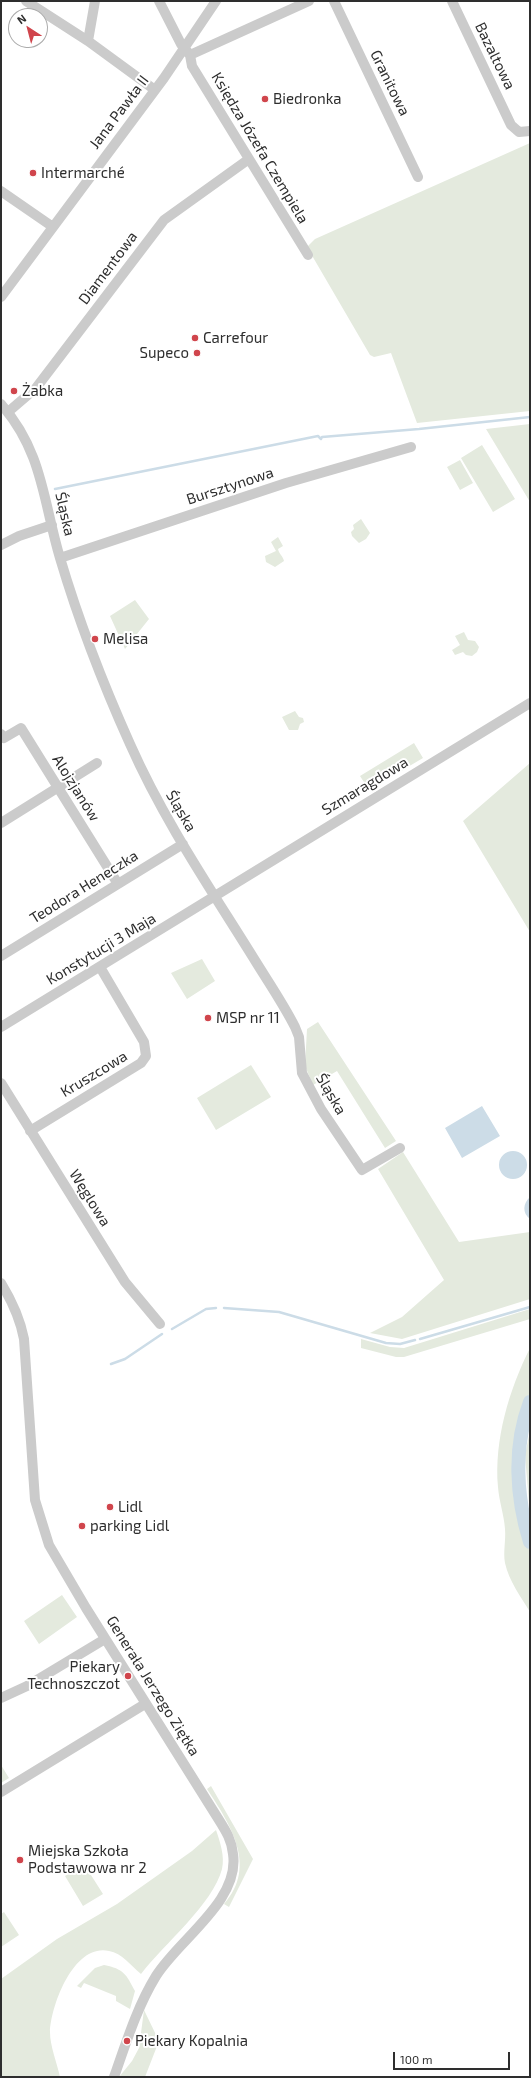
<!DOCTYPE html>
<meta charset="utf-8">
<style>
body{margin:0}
#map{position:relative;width:531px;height:2078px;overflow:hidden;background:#fff;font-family:"Exo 2",sans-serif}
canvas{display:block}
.frame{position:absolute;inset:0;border:2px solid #2e2e2e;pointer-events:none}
.north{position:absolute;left:8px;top:8px;width:40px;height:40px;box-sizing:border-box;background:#fff;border:1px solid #ababab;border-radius:50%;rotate:324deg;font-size:11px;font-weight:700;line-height:16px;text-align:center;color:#2e2e2e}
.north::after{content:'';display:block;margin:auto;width:14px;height:18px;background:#d0454c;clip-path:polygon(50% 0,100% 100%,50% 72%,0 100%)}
.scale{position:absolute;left:393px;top:2052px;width:117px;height:18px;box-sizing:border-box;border:2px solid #2e2e2e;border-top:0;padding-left:5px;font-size:12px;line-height:14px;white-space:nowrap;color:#2e2e2e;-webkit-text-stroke:3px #fff;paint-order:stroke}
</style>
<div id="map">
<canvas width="531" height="2078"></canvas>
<div class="frame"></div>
<div class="north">N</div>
<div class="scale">100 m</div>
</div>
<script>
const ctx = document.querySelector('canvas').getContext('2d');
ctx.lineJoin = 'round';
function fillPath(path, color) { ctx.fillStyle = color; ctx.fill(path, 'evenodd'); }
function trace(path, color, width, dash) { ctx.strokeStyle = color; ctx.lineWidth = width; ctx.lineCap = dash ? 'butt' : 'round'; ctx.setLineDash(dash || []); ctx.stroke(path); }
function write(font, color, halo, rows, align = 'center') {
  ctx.font = font + ' "Exo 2",sans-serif'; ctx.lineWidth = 4; ctx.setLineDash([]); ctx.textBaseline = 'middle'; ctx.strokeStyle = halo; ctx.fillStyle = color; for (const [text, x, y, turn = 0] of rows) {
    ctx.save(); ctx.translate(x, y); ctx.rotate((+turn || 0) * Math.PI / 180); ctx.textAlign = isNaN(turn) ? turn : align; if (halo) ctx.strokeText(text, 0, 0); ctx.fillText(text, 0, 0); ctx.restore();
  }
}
const green = new Path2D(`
 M530 143V411L417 423 391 353 374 357 370 355 307 247 315 239Z
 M530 424V502L486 429Z
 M482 445 515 499 493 512 461 458Z
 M460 460 473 483 460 490 447 467Z
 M361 519 370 533 366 539 359 543 352 536 351 532 354 529 353 525Z
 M278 537 283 546 278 549C279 554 283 556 284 561L275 567 266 562 265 556 276 551 271 542Z
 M135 600 149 619 125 649 110 616Z
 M464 632 468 640 475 641 479 647 477 652 472 656 466 655 463 652 455 655 452 650 460 645 455 636Z
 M295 711 299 717 303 718 304 722 300 724 298 730H289L282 717Z
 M414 743 423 758 369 790 360 776Z
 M530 763V932L463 821Z
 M202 959 215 981 187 999 171 973Z
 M318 1022 396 1141 385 1148 337 1071 313 1085 305 1066 307 1029Z
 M251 1065 271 1097 216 1130 197 1098Z
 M403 1152 459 1242 530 1232V1299L402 1339 370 1333 402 1317 444 1280 378 1169Z
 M530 1309V1319L404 1357H396L361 1348V1339L390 1347 404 1348Z
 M530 1348V1395L518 1438 516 1489 527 1544 530 1552V1612C521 1597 509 1581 505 1563 503 1552 506 1540 505 1529 504 1515 499 1501 498 1487 494 1440 509 1390 530 1348Z
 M530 1431V1515L525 1455Z
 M62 1595 77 1617 39 1644 24 1621Z
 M1 1765 9 1778 1 1783Z
 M211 1786 253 1859 229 1907 224 1904C258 1866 230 1824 207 1789Z
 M216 1830C220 1842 225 1856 222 1869 213 1904 164 1944 141 1974 131 1966 122 1953 109 1951 74 1943 51 2005 50 2032 50 2046 57 2063 60 2077H1V1979L57 1939 117 1904 192 1851Z
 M84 1864 103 1894 83 1906 65 1876Z
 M4 1912 19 1935 1 1947V1914Z
 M104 1965C124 1969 126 1974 135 1991L130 2009 116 2001V1996L84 1983 81 1988 77 1986 95 1968Z
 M144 2010 159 2041 145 2077H119L132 2061 139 2048Z`);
const water = new Path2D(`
 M482 1106 500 1136 462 1158 445 1128Z
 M499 1165a14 14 0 1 1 28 0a14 14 0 1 1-28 0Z
 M530 1197V1219C522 1213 523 1203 530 1197Z`);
const stream = new Path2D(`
 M55 489 318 436 321 439 322 437 419 429 530 417
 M224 1308 279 1312 386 1343 400 1344 415 1340
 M172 1329 206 1309 216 1308
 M420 1339 530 1307
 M111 1364 125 1359 162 1334`);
const river = new Path2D(`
 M530 1402C513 1447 516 1497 530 1542`);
const minor = new Path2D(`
 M26 1 88 41 155 90
 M159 1 181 44 190 55 309 1
 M334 1 418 177
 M452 1 511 125 519 132 530 131
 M88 41 95 1
 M190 55 192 66 308 255
 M1 191 53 227
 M1 297 164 78 216 1
 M1 404C43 452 43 501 60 558 79 622 103 684 130 744 164 821 212 891 256 962 269 983 284 1005 295 1027L299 1037 302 1073 321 1109 362 1170 400 1148
 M8 412 36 388 164 220 249 159
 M1 545 19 536 52 525
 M60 558 286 483 411 447
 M1 734 4 738 21 728 118 884
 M1 823 97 763
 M1 956 183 844
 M1 1027 530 703
 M1 1083 125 1282 160 1324
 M30 1131 141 1063 146 1056 144 1042 100 967
 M1 1283C12 1301 20 1318 24 1339L35 1500 49 1545 86 1608 219 1820C226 1831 232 1841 233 1854 240 1901 179 1939 156 1976 137 2007 126 2043 114 2077
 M1 1698 27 1686 105 1639
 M1 1792 145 1704`);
const markers = [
 [265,99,4,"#d0454c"],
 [33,173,4,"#d0454c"],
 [195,338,4,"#d0454c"],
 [197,353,4,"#d0454c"],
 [14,391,4,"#d0454c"],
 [95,639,4,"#d0454c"],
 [208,1018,4,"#d0454c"],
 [110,1507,4,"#d0454c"],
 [82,1526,4,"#d0454c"],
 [128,1676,4,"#d0454c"],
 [20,1860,4,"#d0454c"],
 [127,2041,4,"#d0454c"]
];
const streetNames = [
 ["Bazaltowa",495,56,64],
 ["Granitowa",390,83,64],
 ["Jana Pawła II",119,112,-53],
 ["Księdza Józefa Czempiela",260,148,59],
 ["Diamentowa",108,268,-53],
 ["Bursztynowa",230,486,-18],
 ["Śląska",65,514,77],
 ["Szmaragdowa",365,786,-31],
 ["Alojzjanów",76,788,58],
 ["Śląska",181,811,60],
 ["Teodora Heneczka",84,887,-32],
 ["Konstytucji 3 Maja",101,949,-31],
 ["Kruszcowa",94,1074,-31],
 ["Śląska",331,1094,60],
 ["Węglowa",90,1198,58],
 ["Generała Jerzego Ziętka",153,1686,58]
];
const poiNames = [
 ["Biedronka",273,99],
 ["Intermarché",41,173],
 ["Carrefour",203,338],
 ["Supeco",189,353,"right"],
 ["Żabka",22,391],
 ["Melisa",103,639],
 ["MSP nr 11",216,1018],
 ["Lidl",118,1507],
 ["parking Lidl",90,1526],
 ["Piekary",120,1667,"right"],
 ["Technoszczot",120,1684,"right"],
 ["Miejska Szkoła",28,1851],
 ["Podstawowa nr 2",28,1868],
 ["Piekary Kopalnia",135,2041]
];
fillPath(green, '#e4eade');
fillPath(water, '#ccdce7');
trace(stream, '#ccdce7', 2.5);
trace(river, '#ccdce7', 14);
trace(minor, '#cbcbcb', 10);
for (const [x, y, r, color] of markers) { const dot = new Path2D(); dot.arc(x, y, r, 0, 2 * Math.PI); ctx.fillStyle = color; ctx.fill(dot); trace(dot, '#fff', 1.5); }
write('15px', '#2e2e2e', '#fff', streetNames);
write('15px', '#2e2e2e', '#fff', poiNames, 'left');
</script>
